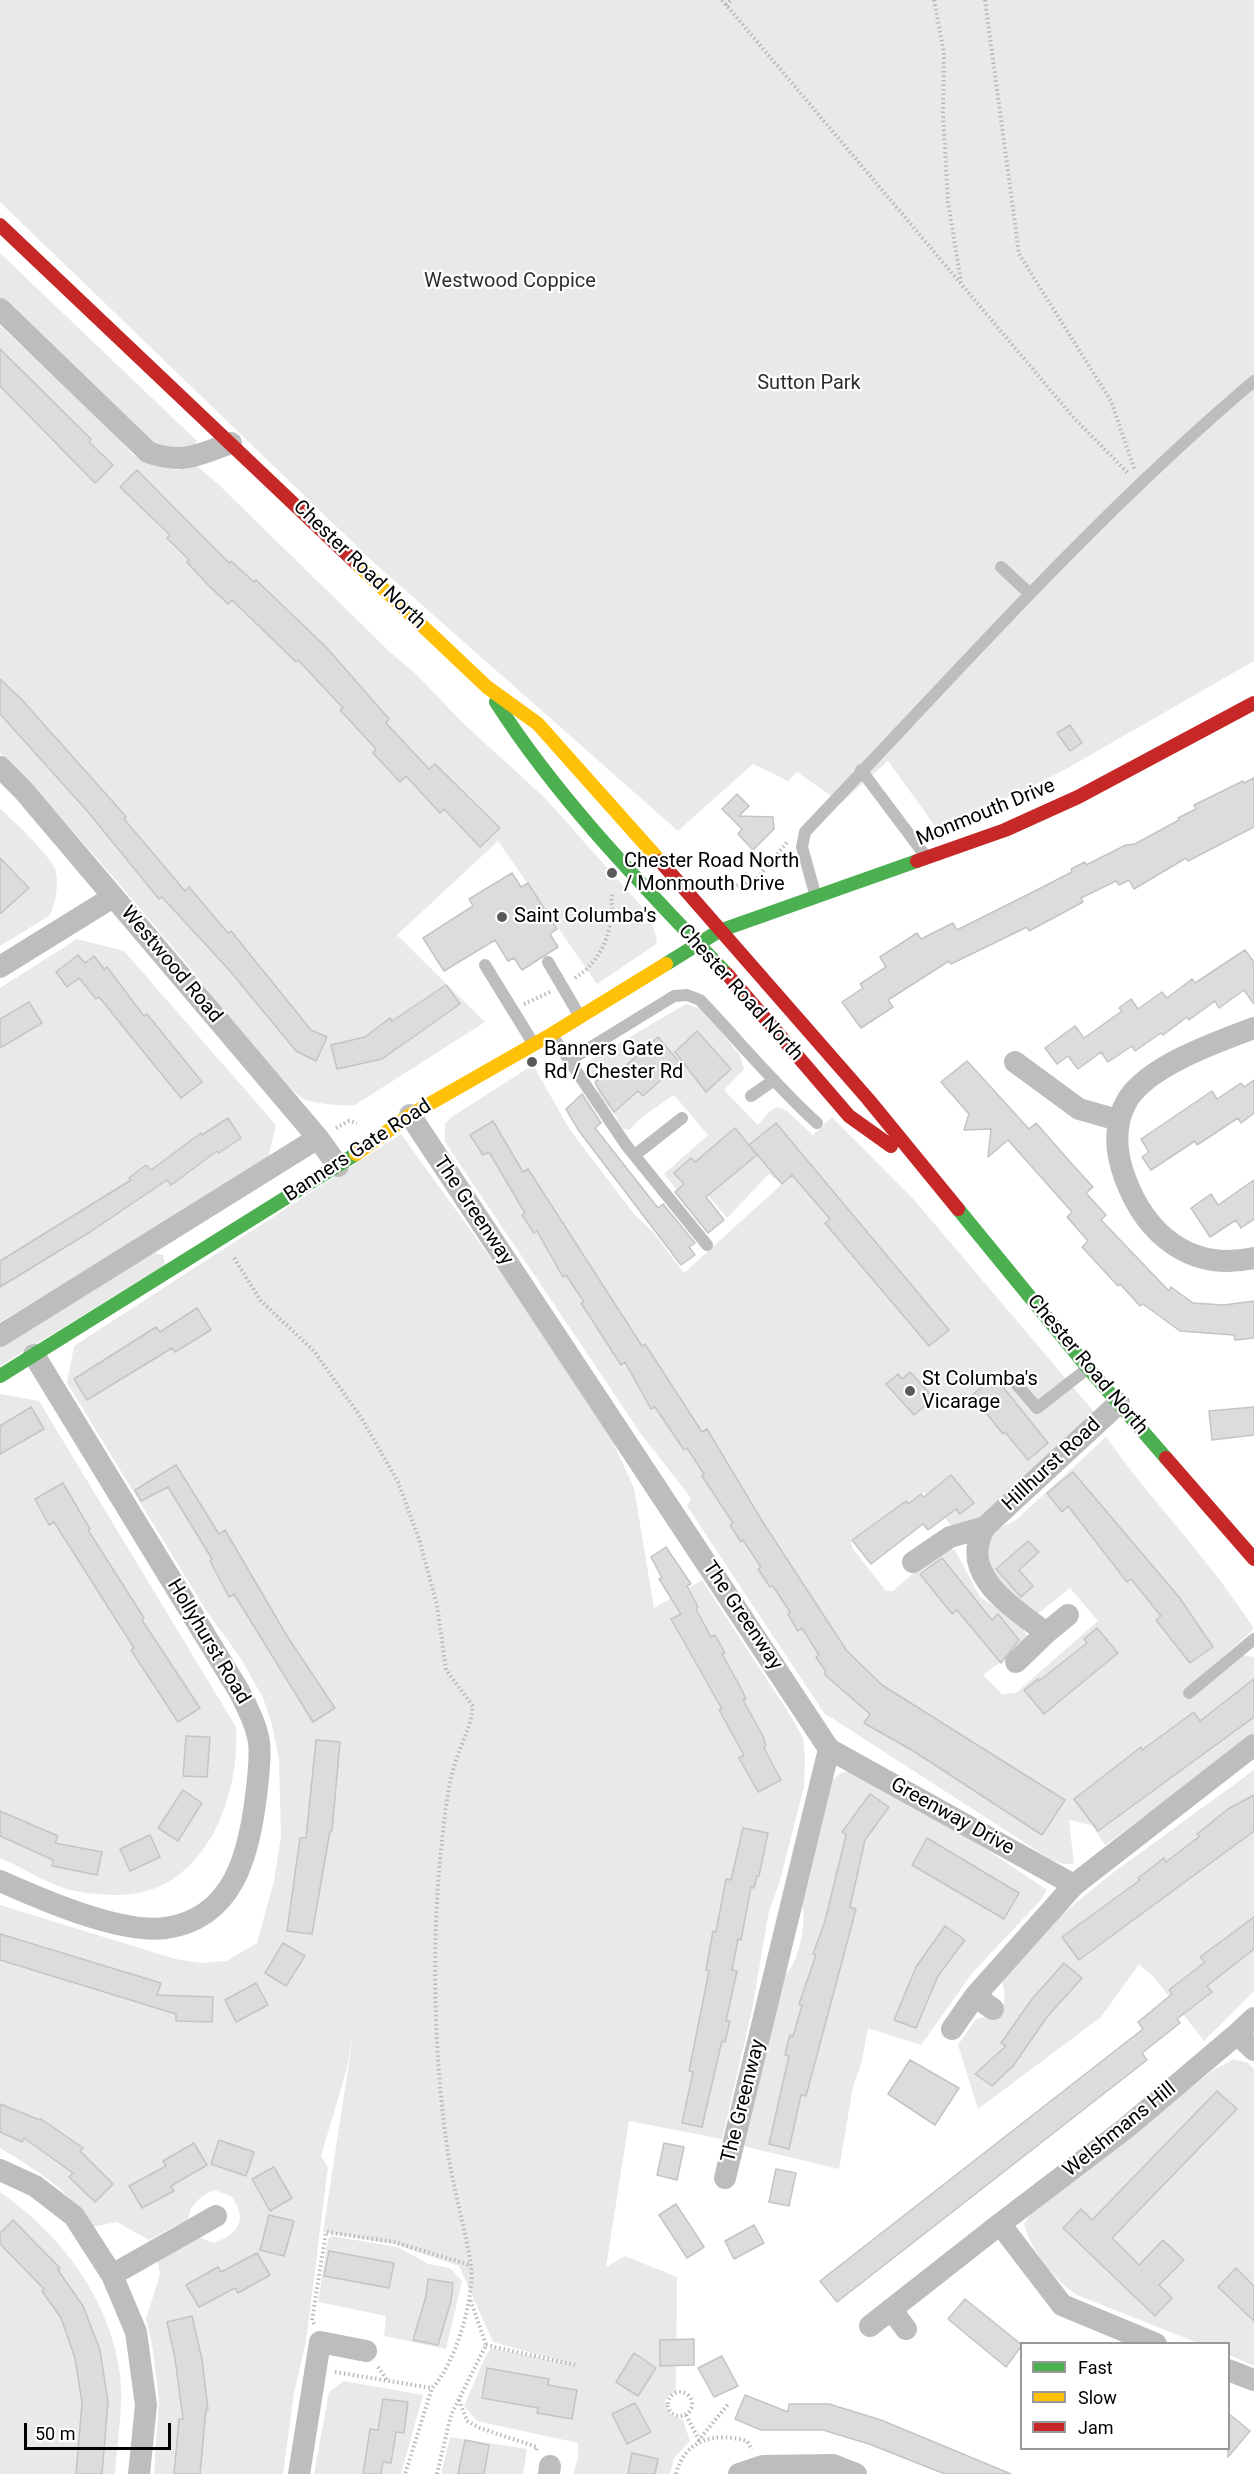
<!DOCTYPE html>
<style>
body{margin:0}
#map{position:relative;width:1254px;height:2474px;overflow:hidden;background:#fff;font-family:Roboto,sans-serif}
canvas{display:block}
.legend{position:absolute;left:1020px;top:2342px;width:210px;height:108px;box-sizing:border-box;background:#fff;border:2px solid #999;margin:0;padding:8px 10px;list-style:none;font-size:18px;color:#000}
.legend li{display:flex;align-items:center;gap:12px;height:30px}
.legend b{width:30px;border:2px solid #999}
.scale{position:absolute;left:24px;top:2423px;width:147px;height:27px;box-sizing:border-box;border:3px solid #000;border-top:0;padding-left:8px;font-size:18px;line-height:21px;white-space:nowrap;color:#000;-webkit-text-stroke:4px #fff;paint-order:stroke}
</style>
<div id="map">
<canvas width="1254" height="2474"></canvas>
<ul class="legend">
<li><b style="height:8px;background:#4caf50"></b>Fast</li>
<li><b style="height:8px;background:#ffc107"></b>Slow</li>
<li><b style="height:8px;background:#c62828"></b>Jam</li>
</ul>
<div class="scale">50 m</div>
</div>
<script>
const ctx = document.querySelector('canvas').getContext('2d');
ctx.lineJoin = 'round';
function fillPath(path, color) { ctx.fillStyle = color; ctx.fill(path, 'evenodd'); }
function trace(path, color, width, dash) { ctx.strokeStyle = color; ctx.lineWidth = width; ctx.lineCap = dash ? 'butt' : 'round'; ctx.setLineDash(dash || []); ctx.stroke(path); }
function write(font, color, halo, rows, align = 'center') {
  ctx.font = font + ' Roboto,sans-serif'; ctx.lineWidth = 4.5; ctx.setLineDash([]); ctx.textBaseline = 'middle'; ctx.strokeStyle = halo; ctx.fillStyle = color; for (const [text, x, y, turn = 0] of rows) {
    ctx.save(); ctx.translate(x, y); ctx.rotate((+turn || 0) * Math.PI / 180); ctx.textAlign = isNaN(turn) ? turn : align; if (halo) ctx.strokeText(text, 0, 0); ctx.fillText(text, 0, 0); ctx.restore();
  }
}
const green = new Path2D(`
 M0 0H1254V661L1059 773 938 830 888 761 841 803 797 772 788 781 753 764 678 831 371 560 0 202Z
 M0 253 197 441 193 447 158 449 0 298Z
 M0 326 93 411 133 455 155 466 177 470 197 466 218 484 391 653 416 674 464 724 545 798 650 916 657 939 655 945 597 984 498 841 397 935 485 1022 355 1105C347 1107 308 1103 302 1098 256 1062 224 1008 187 964 126 892 66 820 0 753Z
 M0 808C14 822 45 850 54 867 60 878 56 906 49 916L0 946Z
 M77 939 124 951 276 1125 268 1159 0 1322V988Z
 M686 1004 702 1009 740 1055 744 1069 724 1090 758 1125 770 1111 778 1107 787 1111 813 1135 832 1117 916 1202 1095 1413 985 1515 954 1529 924 1492 851 1541 853 1549 886 1591H893L943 1547 955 1550 980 1597 1017 1621 1029 1638 1027 1642 983 1675 1002 1694 1016 1693 1098 1621 1070 1588 1039 1613H1034L1006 1594 982 1550 996 1530 1016 1520 1106 1437C1153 1503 1211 1561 1254 1629L1182 1693 1187 1699 1243 1655 1254 1657V1736L1105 1845 1092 1825 1069 1820 1074 1864H1063L1050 1859 824 1713 687 1506 691 1498 641 1434 445 1142V1124L450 1118 533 1065 570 1130 634 1214 653 1232 684 1273 782 1184 769 1174 727 1218 705 1192 689 1205 664 1174 708 1135 674 1095 643 1116 629 1130 622 1128 614 1113 600 1097 587 1062Z
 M401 1134 594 1401 634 1488 654 1608 702 1580 792 1718 803 1738 805 1757 804 1787 779 1884 769 1911 752 2010 722 2139 629 2121 606 2267 625 2256 677 2277 676 2391 667 2397 665 2402 671 2415 683 2420 690 2441 674 2458 670 2474H573L578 2458V2443L477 2421 464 2406 485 2357 491 2348 578 2366 493 2342 459 2266 394 2244 323 2232 353 2036 346 2072 321 2156 328 2167 306 2342 294 2393 283 2474H154L159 2399 152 2344 146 2319 160 2274 157 2259 196 2236 214 2243C240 2233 248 2220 231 2196L214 2190C201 2196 191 2203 188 2219L149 2240 117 2222 92 2227C70 2190 35 2169 0 2148V1905L175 1959 202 1963 226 1961 257 1943 274 1881 281 1836 279 1759 271 1721 263 1698 240 1657 207 1612 67 1383 74 1346Z
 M152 1252 163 1255 165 1265 0 1366V1346Z
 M0 1394 39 1401 236 1727C240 1785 215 1863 158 1887 133 1898 97 1896 71 1890 49 1885 22 1867 0 1858Z
 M852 1769 977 1843 1047 1890 1040 1901 973 1972 921 2045 868 2028 862 2061 853 2087 839 2169 743 2146 785 1974C799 1965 807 1920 802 1905L833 1780 839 1774Z
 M1254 1770V1991L1204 2041 1153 1976 1139 1964 1101 2017 978 2109 958 2045 976 2019C1004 2014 1008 2008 1002 1980L1045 1928 1110 1875Z
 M1234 2059 1248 2063 1254 2069V2366L1229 2355 1228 2344 1198 2343 1077 2295C1055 2281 1031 2250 1024 2224L1033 2210 1215 2069Z
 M0 2192C61 2234 110 2299 120 2374 124 2406 117 2442 115 2474H0Z
 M331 2236 398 2247 428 2264 450 2268 462 2281 446 2349 384 2336 386 2316 318 2302 328 2239Z
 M344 2381 423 2395 401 2474H314L329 2392Z
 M450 2437 527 2449 523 2474H441Z`);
const building = new Path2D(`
 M0 349 91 439 89 442 113 465 95 483 0 386Z
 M137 470 229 563 231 561 254 582 256 580 327 648 389 719 386 723 429 769 435 764 500 828 480 847 444 809 440 813 406 776 400 782 373 753 376 749 340 710 343 708 298 660 296 662 232 600 228 604 208 585 187 562 189 560 167 538 170 535 120 487Z
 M0 679 22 700 114 803 126 817 124 819 185 891 189 887 228 933 231 931 311 1030 327 1037 316 1061 296 1051 230 971 162 897 159 899 88 812 0 714Z
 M1070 725 1082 743 1070 751 1057 733Z
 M1254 778V827L1188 861 1186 858 1134 889 1129 880 1119 885 1116 881 1081 898 1083 902 1029 931 1027 927 951 964 949 961 888 1000 893 1007 861 1028 842 1002 863 988 860 984 886 967 880 957 917 933 921 939 953 923 957 930 1031 893 1072 872 1071 869 1085 862 1086 865 1126 845 1135 844 1179 820 1178 818 1196 809 1194 805 1243 781 1244 783Z
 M737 794 749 806 739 816 773 817 774 829 753 850 738 834 742 829 722 809Z
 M0 858 29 888 0 914Z
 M512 873 521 887 528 883 557 929 550 934 558 947 522 970 514 958 508 961 495 940 444 971 423 938 473 906 469 899Z
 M1245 950 1254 962V1004L1244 990 1219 1008 1215 1001 1189 1020 1187 1017 1163 1035 1161 1033 1135 1051 1132 1046 1108 1062 1101 1052 1078 1069 1068 1056 1057 1064 1045 1048 1075 1026 1084 1038 1122 1011 1119 1008 1131 999 1138 1009 1162 992 1167 998 1192 979 1195 983Z
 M78 955 85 963 94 956 104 969 107 967 144 1016 147 1014 202 1082 181 1098 99 997 96 999 79 978 67 987 56 972Z
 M446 985 460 1004 382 1059 337 1069 331 1045 365 1037 390 1018 392 1021Z
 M29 1002 42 1023 0 1048V1019Z
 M697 1031 731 1069 706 1092 675 1052Z
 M658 1037 680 1063 643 1096 638 1091 614 1112 595 1083 614 1066 619 1072Z
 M967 1061 1029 1129 1036 1123 1072 1164 1093 1187 1086 1193 1106 1215 1101 1220 1169 1291 1171 1287 1193 1303 1224 1305 1254 1301V1338L1235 1340 1234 1335 1180 1331 1143 1304 1140 1306 1120 1284 1118 1286 1082 1247 1088 1241 1067 1217 1072 1212 1008 1140 988 1157 991 1129 964 1130 969 1114 941 1082Z
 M1254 1080V1113L1241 1123 1238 1118 1197 1145 1195 1141 1151 1170 1142 1157 1149 1152 1141 1139 1212 1091 1217 1099 1241 1083 1244 1087Z
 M582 1094 601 1123 595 1128 658 1208 663 1204 695 1243 689 1247 695 1255 681 1265 579 1131 566 1109Z
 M228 1118 241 1138 219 1153 217 1151 171 1185 167 1180 90 1232 0 1287V1261L131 1180 129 1178 146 1165 151 1170 201 1133 202 1135Z
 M493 1121 523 1172 528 1169 642 1346 645 1344 702 1432 707 1429 764 1524 847 1651 882 1685 1065 1800 1042 1835 915 1752 864 1723 870 1714 824 1674 826 1672 816 1657 819 1655 802 1628 798 1631 788 1614 790 1612 773 1586 770 1587 758 1569 761 1567 743 1540 741 1542 730 1525 733 1523 702 1476 704 1474 687 1448 684 1450 655 1407 651 1409 625 1362 621 1365 581 1303 584 1302 566 1275 563 1277 537 1231 534 1233 522 1215 525 1213 489 1152 483 1155 470 1135Z
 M776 1123 949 1330 929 1346 825 1223 830 1219 792 1175 782 1184 749 1145Z
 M735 1128 757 1155 706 1197 724 1220 708 1233 675 1192 684 1184 674 1173 691 1158 695 1162Z
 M1254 1180V1219L1241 1228 1236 1220 1210 1237 1191 1208 1211 1194 1218 1205Z
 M197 1308 211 1330 175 1352 172 1348 87 1400 74 1379 156 1327 160 1332Z
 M910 1372 934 1398 914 1415 886 1384 898 1374 902 1379Z
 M995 1377 1048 1443 1028 1460 1005 1432 1003 1434 972 1395Z
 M31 1407 44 1429 0 1454V1426Z
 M1254 1407V1435L1212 1440 1209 1411Z
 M176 1465 219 1534 225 1530 287 1636 335 1708 313 1722 234 1594 229 1597 210 1561 212 1559 168 1487 141 1501 135 1490Z
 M1073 1472 1179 1597 1213 1647 1190 1663 1156 1620 1161 1616 1131 1579 1127 1582 1068 1506 1062 1512 1047 1493Z
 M951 1475 974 1503 960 1514 956 1509 928 1530 923 1524 871 1564 852 1540 906 1501 908 1504 921 1494 924 1497Z
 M63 1483 90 1529 88 1530 144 1618 142 1620 200 1708 178 1722 131 1650 134 1648 54 1522 49 1525 35 1499Z
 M1028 1541 1039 1552 1019 1570 1033 1586 1021 1597 996 1569Z
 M666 1547 691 1584 687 1586 698 1607 696 1609 711 1637 715 1635 725 1653 722 1654 742 1690 746 1699 743 1700 763 1736 766 1746 764 1748 781 1780 758 1792 739 1758 744 1755 719 1710 722 1709 671 1619 681 1614 659 1579 662 1578 651 1557Z
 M942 1558 992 1620 998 1614 1019 1640 1001 1663 957 1610 952 1614 920 1574Z
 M1097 1628 1118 1653 1044 1714 1024 1690 1038 1679 1039 1681 1087 1643 1084 1639Z
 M1254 1679V1717L1098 1831 1074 1799 1141 1747 1142 1750 1194 1712 1200 1721Z
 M186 1736 210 1737 207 1777 183 1776Z
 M316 1740 340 1742 332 1831H330L312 1934 287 1931 300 1838H306Z
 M183 1790 202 1803 178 1841 158 1828Z
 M870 1794 889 1807 865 1840 850 1907 856 1909 806 2096 801 2095 789 2149 769 2144 789 2056 785 2055 787 2046 790 2035 793 2036 802 2005 799 2004 816 1955 813 1954 825 1921 846 1835 842 1832Z
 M1254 1795V1831L1079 1960 1062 1937 1140 1880 1138 1878 1164 1858 1166 1862 1200 1836 1197 1834 1228 1809Z
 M0 1811 58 1836 55 1843 102 1852 97 1875 52 1866 53 1860 0 1836Z
 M743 1828 768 1833 759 1876H757L754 1888 751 1887 741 1940 738 1939 732 1970 737 1971 726 2021H730L725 2042 722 2041 702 2127 682 2123 693 2072 689 2071 709 1971 706 1970 713 1931 716 1932 726 1879 731 1880Z
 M150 1835 160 1857 130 1871 120 1849Z
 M927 1838 1019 1893 1004 1919 912 1865Z
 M1254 1917V1949L1207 1986 1212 1992 1177 2019 1180 2023 1142 2053 1147 2060 837 2302 820 2281 1143 2029 1138 2022 1172 1994 1169 1990 1205 1962 1200 1957Z
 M945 1926 965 1940 938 1976 916 2028 894 2020 916 1967Z
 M0 1934 161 1983 157 1995 213 1997 212 2022 176 2021V2014L0 1960Z
 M283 1943 305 1956 286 1986 265 1973Z
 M1064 1963 1082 1978 1047 2017 1013 2066 992 2086 975 2074 1006 2046 1001 2043 1032 1999Z
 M256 1983 268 2005 236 2022 225 2000Z
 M910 2060 959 2088 935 2125 888 2094Z
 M1217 2091 1237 2109 1112 2238 1139 2265 1163 2240 1184 2260 1159 2285 1172 2298 1155 2316 1063 2228 1081 2209 1092 2220Z
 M0 2104 40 2120 41 2119 83 2148 80 2151 113 2184 95 2202 69 2177 73 2173 24 2138 22 2142 0 2132Z
 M219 2140 254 2152 246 2176 211 2164Z
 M194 2143 207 2165 171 2186 174 2191 142 2208 129 2186 166 2166 163 2161Z
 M664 2143 684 2147 677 2180 657 2175Z
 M274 2167 292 2198 270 2211 252 2179Z
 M776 2169 796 2173 789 2206 769 2202Z
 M676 2204 704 2247 687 2258 659 2215Z
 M269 2215 294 2221 284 2256 260 2250Z
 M13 2220 60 2268 58 2270 83 2306 100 2350 108 2402 102 2474H76L82 2403 75 2358 61 2318 42 2291 44 2289 0 2244V2233Z
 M754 2225 764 2243 734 2259 725 2241Z
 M329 2251 394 2263 389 2288 324 2276Z
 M257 2253 270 2275 238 2293 235 2288 199 2307 186 2285 218 2267 221 2272Z
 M1236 2268 1254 2286V2321L1218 2287Z
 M428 2279 453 2283 451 2301 438 2345 413 2340 426 2296Z
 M965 2299 1022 2345 1006 2367 948 2319Z
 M192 2316 202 2359 208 2410H206L200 2474H174L179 2419H183L175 2358 167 2322Z
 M694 2339V2365L660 2366V2340Z
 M634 2353 656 2368 638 2396 616 2382Z
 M722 2356 738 2386 714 2397 698 2368Z
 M487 2368 549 2379 548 2385 577 2390 572 2419 537 2413 538 2408 482 2398Z
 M745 2395 788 2412 789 2404H829L881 2420 1011 2474H945L869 2444 823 2430H761L735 2419Z
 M383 2399 408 2402 404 2433 396 2432 391 2463 383 2462 381 2474H363L370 2429 378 2430Z
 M635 2403 651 2432 627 2444 612 2414Z
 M1228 2413 1250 2431 1228 2457Z
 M465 2440 489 2445 484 2474H458Z
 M632 2453 658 2459 655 2474H628Z`);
const path = new Path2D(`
 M722 0 1074 418 1129 474
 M934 0 944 53 943 115 948 202 961 282
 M985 0 1019 254 1111 401 1135 471
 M727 6 731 0
 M719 890 755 881 788 841
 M575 978C599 963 610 938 612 910 612 903 610 898 614 892
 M524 1004 550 992
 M336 1128 349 1121 357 1123
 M234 1258 261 1301 314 1351 362 1419 398 1482 419 1539 437 1605 446 1670 473 1706C470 1729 464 1737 457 1757 447 1786 444 1821 441 1851 431 1947 434 2058 448 2154 454 2191 465 2228 471 2265 475 2298 455 2365 432 2388L405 2474
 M314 2324 312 2320 326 2232 394 2242 470 2265
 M486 2345 575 2365
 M378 2367 387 2380
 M335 2372 432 2388
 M668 2404a12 12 0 1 1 24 0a12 12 0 1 1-24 0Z
 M459 2400 467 2421 480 2428 537 2447 536 2452
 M686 2415 699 2440 729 2403
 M437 2474 451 2415 486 2345 470 2299
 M676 2474C685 2439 715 2432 747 2441L752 2450`);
const lane = new Path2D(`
 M1001 567 1030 594
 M861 770 927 858
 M816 897 802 847 805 832C951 679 1092 518 1254 381
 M548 962 579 1015
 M485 965 533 1043
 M552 1035 626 1145 707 1245
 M570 1060 674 996 687 995 700 1000C739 1041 775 1085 817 1123
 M751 1096 774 1080
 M635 1155 682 1118
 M1012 1379 1037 1408 1087 1369
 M1189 1693 1254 1639`);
const street = new Path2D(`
 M0 309 148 452C182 465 198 455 231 443
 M0 767 23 790 318 1138 338 1166
 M0 967 113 897
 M1254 1028C1217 1042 1150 1065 1128 1099 1113 1124 1115 1151 1125 1178 1146 1235 1191 1272 1254 1258
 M1015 1062 1079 1109 1118 1120
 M410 1115 829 1749 725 2178
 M0 1336 318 1138
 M985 1527C957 1575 1013 1607 1046 1633L1068 1615
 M913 1562 950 1537 985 1527 1119 1403
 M1016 1662 1046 1633
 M829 1749 1074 1885 975 1996
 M0 1881C43 1900 120 1934 166 1928 234 1918 249 1854 256 1796 258 1779 261 1759 259 1742 256 1724 247 1707 239 1691L34 1355
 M1074 1885 1254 1745
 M952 2029 975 1996 993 2009
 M1237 2034 1254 2018
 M0 2170 35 2186 74 2216 112 2275 136 2332 146 2405 139 2474
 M112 2275 216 2216
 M891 2309 906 2329
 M870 2326 1000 2224
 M1156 2344 1062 2305 1000 2224 1126 2128 1237 2034 1254 2050
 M1228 2370 1254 2380
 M299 2474 320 2342 366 2351
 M549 2474 550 2466
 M739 2474 763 2466 833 2465 856 2474`);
const fast = new Path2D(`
 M496 702C560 802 646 889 727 974
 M666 964 719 931 917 861
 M958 1209 1088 1368 1166 1458
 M0 1376 356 1154`);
const slow = new Path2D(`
 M356 563 487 687 538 724 660 861
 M356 1154 410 1115 552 1034 666 964`);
const jam = new Path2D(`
 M0 225 356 563
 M660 861 868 1099 958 1209
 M917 861 1005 830 1078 797 1254 703
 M727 974 849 1116 891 1146
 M1166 1458 1254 1559`);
const markers = [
 [612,873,6,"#595959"],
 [502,917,6,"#595959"],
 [532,1062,6,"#595959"],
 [910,1391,6,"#595959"]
];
const parkNames = [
 ["Westwood Coppice",510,282],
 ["Sutton Park",809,384]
];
const streetNames = [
 ["Chester Road North",359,565,44],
 ["Monmouth Drive",986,813,-22],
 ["Westwood Road",171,965,50],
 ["Chester Road North",740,993,48],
 ["Banners Gate Road",358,1151,-33],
 ["The Greenway",473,1211,56],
 ["Chester Road North",1087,1365,50],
 ["Hillhurst Road",1052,1465,-43],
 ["The Greenway",742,1616,56],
 ["Hollyhurst Road",208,1642,59],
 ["Greenway Drive",952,1817,29],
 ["The Greenway",744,2101,-76],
 ["Welshmans Hill",1120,2130,-39]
];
const poiNames = [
 ["Chester Road North",624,862],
 ["/ Monmouth Drive",624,885],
 ["Saint Columba's",514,917],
 ["Banners Gate",544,1050],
 ["Rd / Chester Rd",544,1073],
 ["St Columba's",922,1380],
 ["Vicarage",922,1403]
];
fillPath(green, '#e9e9e9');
fillPath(building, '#dcdcdc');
trace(building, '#c4c4c4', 1.5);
trace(path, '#b8b8b8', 4, [1.5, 3]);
trace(lane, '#bdbdbd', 12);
trace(street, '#bdbdbd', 22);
trace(fast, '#4caf50', 14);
trace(slow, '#ffc107', 14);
trace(jam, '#c62828', 14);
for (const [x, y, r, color] of markers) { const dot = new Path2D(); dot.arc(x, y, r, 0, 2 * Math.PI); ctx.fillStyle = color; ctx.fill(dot); trace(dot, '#fff', 2); }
write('20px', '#2e2e2e', '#fff', parkNames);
write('20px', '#000', '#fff', streetNames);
write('20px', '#000', '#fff', poiNames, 'left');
</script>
